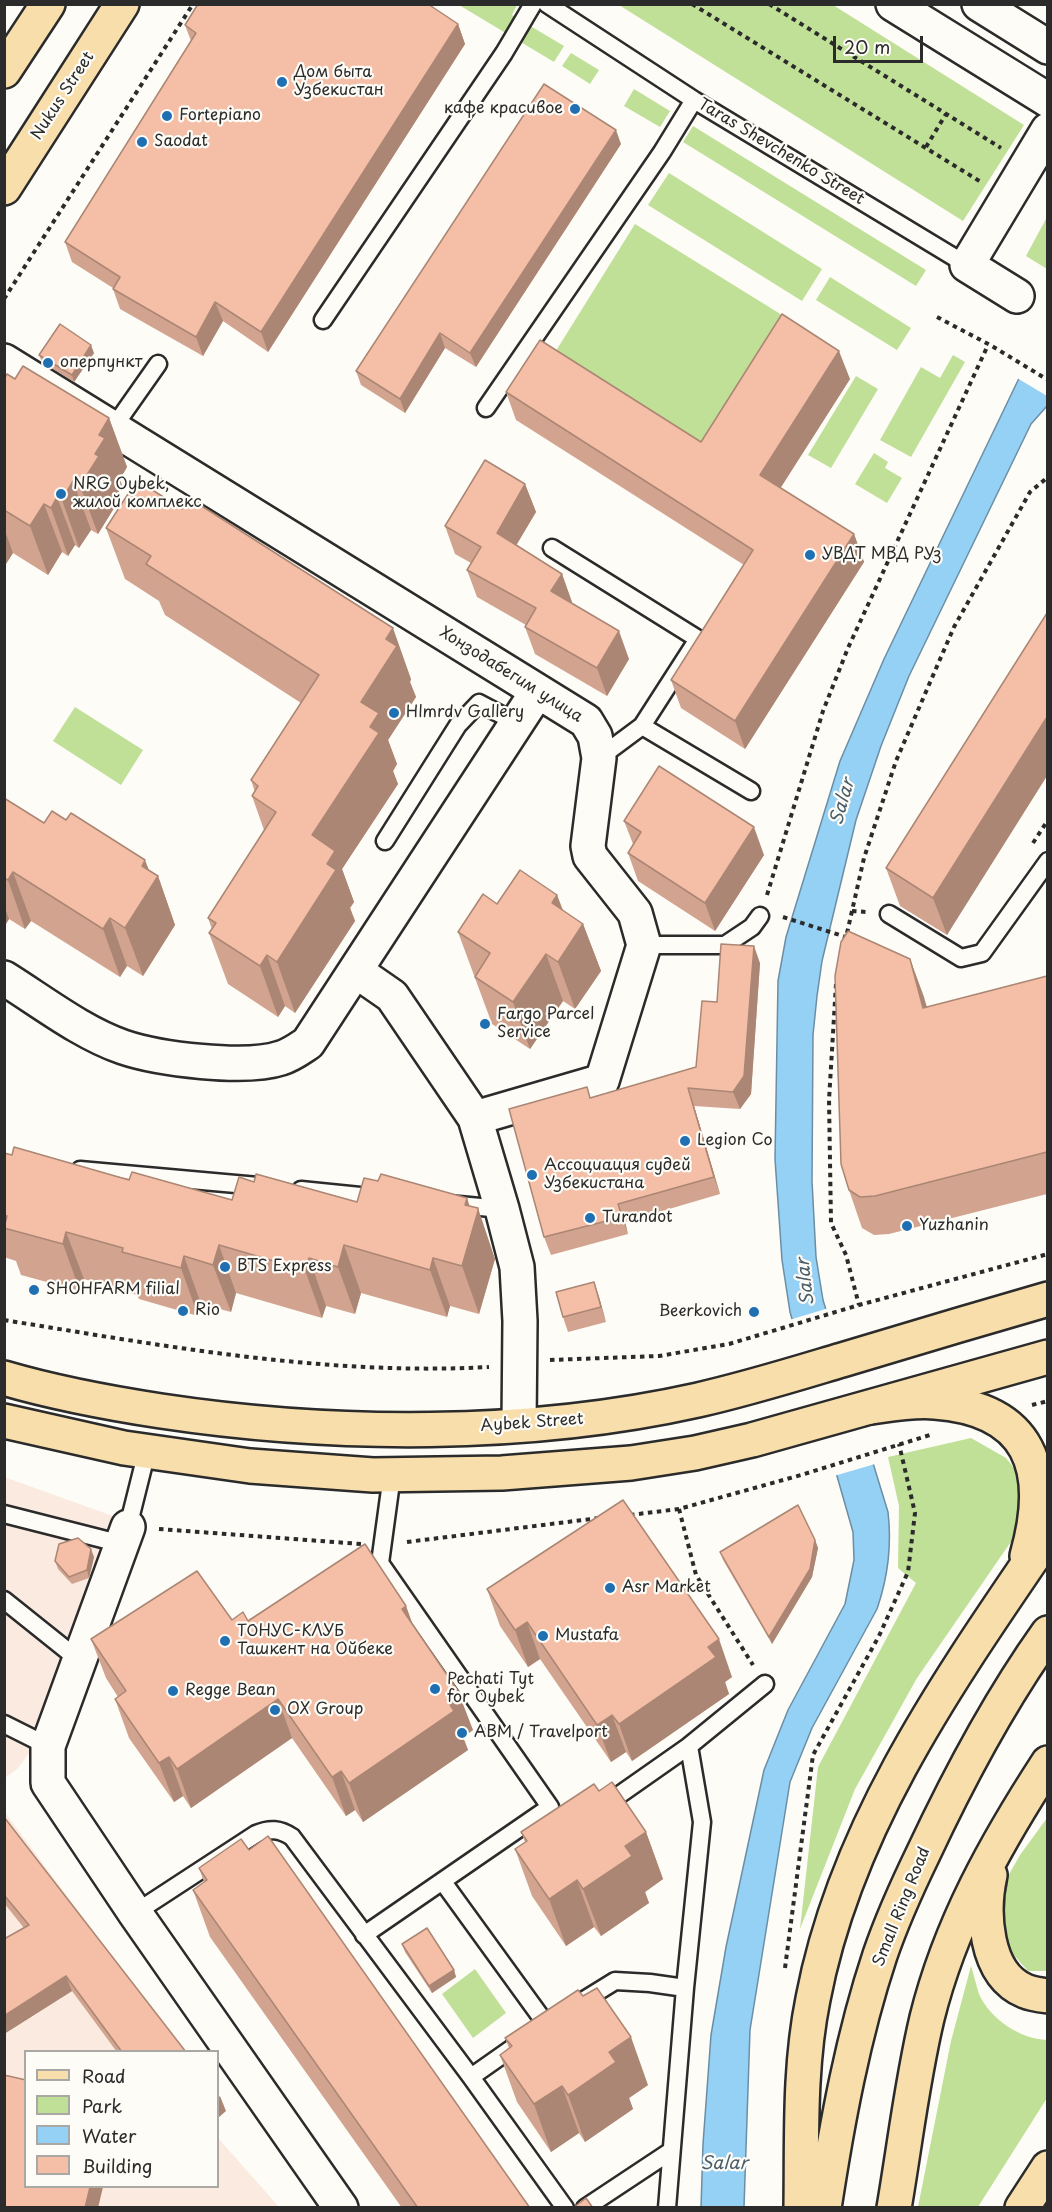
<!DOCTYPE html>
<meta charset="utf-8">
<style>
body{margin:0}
#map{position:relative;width:1052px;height:2212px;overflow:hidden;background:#fdfcf7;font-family:"Playpen Sans",sans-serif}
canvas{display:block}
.frame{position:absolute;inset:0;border:6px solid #2b2b2b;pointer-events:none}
.legend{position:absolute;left:24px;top:2050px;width:195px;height:138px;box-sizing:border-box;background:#fdfcf7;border:2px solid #a9a8a5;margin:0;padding:8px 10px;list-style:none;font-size:18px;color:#2b2b2b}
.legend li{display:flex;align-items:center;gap:12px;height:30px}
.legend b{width:30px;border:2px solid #a9a8a5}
.scale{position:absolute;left:833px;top:36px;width:90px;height:27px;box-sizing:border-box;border:3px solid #2b2b2b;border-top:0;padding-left:8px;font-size:18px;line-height:21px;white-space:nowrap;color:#2b2b2b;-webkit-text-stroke:4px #fdfcf7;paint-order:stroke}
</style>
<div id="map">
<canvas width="1052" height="2212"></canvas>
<div class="frame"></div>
<ul class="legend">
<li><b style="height:8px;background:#f8deab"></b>Road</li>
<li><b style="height:16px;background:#c0df97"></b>Park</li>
<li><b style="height:16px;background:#95d0f5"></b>Water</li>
<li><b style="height:16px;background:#f4bfa6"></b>Building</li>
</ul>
<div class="scale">20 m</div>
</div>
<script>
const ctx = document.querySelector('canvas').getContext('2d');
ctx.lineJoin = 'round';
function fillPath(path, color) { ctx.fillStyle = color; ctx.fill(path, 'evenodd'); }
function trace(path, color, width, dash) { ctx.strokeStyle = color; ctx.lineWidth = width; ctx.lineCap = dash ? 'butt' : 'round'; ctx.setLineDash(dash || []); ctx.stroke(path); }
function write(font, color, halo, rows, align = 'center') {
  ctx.font = font + ' "Playpen Sans",sans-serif'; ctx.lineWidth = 4.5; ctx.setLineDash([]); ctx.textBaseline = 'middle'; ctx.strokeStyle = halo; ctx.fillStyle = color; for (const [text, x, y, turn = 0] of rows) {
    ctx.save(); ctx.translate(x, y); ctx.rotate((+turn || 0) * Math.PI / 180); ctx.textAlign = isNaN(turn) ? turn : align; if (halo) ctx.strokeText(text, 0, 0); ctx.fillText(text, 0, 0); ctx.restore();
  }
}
const built = new Path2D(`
 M4 1477 124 1520 51 1724 18 1768 5 1778Z
 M4 1811 182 2051 26 2052V2186H218V2138L279 2207H5Z`);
const green = new Path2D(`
 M459 5H517L512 15 564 46 554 62Z
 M619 5H833L1024 125 963 221Z
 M571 53 599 70 590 84 562 66Z
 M634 89 670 111 660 127 624 106Z
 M693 126 926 270 916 286 683 142Z
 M669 173 822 269 802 301 648 205Z
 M1047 217V269L1026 256Z
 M635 224 790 320 708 450 554 354Z
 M830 277 911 328 897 350 816 300Z
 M953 355 965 362 911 457 880 440 921 367 940 378Z
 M856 376 878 389 831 468 808 455Z
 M874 453 888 462 885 468 902 478 887 503 855 484Z
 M75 707 143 750 121 785 53 741Z
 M971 1438 1006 1458 1023 1479 1017 1533 917 1678 855 1789 800 1929 818 1767 916 1583 898 1568 899 1506 888 1457Z
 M1047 1818V1971H1028L1012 1953 1002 1934 999 1892 1020 1855Z
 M971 1966C974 1975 976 1985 979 1994 990 2019 1020 2039 1047 2040V2098L978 2207H918L951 2041Z
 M475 1969 506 2013 473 2038 442 1994Z`);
const water = new Path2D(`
 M1047 320V406L1031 424 909 676 881 746 856 820 822 961 817 996 813 1035 812 1181 816 1257 823 1300 888 1512C892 1546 888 1577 877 1609L812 1728 790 1782 750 2030 744 2207 701 2208 703 2144 711 2035 726 1947 764 1770 788 1710 845 1604 854 1560 853 1532 790 1312 782 1260 775 1159 778 981 786 937 840 761 884 659Z`);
const pier = new Path2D(`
 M1047 317H1048L1047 396 1017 378Z
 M829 1308 875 1464 834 1476 789 1320Z`);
const path = new Path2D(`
 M692 4 981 182
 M769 4 1001 148
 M926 147 946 114
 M4 299 193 4
 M937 317 992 346 1048 380
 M1033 843 1048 820
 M767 895 823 711 848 648 988 345
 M852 911 867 912
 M783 917 846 937
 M847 933 864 858 896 761 954 627 1030 492 1048 477
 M836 984 829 1100 831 1223 846 1255 859 1305
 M4 1320C165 1346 326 1376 489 1367
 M550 1360 659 1356 729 1344 859 1305 1048 1254
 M1032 1405 1048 1401
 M679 1509 696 1575 753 1665
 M630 1515 679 1509 801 1475 930 1435
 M159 1529 361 1544
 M407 1542 599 1518
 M785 1968 813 1755 879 1636 908 1572 915 1513 899 1444`);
const service = new Path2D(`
 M547 4 694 100 967 265
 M323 320 504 53 533 4
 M486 408 662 152 694 100
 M113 428 158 364
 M552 548 698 639 642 726 599 758
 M642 726 751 791
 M385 841 458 725 479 703 517 723
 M889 914 961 958 982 953 1048 861
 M644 945H725L752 927 760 916
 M80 1170 258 1186
 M301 1190 380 1198
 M448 1204 502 1209
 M4 1514 122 1544
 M128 1527 147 1451
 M372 1568 380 1563 392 1475
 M4 1600 79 1660
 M4 1724 48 1746
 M602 1801 612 1800 689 1746
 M443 1882 546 2024 554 2018
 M135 1913 256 1834C270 1828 280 1829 292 1837L471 2077 565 2208
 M364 1935 550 1807 380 1563
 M581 2002 615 1981 650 1983 685 1988
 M471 2077 518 2044
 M585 2208 671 2151
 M667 2208 685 1988 702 1822 689 1746 765 1684`);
const minor = new Path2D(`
 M1017 296 967 265 1048 130
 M4 361 586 721 595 736 599 758 588 846 590 856 635 913 644 945 602 1081 475 1118 502 1209 517 1267 520 1321 519 1425
 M356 971 392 996 475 1118
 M4 978C41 1001 82 1033 123 1047 158 1059 245 1070 281 1058 291 1055 299 1049 308 1043L537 692
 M128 1527 48 1746V1783L135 1913 341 2208`);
const tertiary = new Path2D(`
 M893 4 1048 100
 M979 4 1048 47`);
const primary = new Path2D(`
 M4 71 48 4
 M4 188 122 4
 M4 1378C55 1393 109 1403 161 1411 334 1437 528 1438 698 1400 747 1389 795 1374 842 1360 911 1339 979 1319 1048 1299
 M4 1421 124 1448 250 1466 373 1475 502 1473 631 1463 695 1453 752 1440 1048 1357`);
const trunk = new Path2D(`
 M871 1407C892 1404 913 1400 935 1402 1030 1409 1052 1468 1027 1556
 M990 1875C982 1911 984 1974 1025 1991 1032 1994 1040 1995 1048 1996
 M801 2208C802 2138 799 2068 813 1999 846 1825 950 1679 1048 1535
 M824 2208C837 2123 853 2036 880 1955 892 1920 907 1887 923 1854 959 1777 998 1703 1048 1633
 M894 2208C905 2144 912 2081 927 2018 950 1925 996 1843 1048 1763
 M1022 2208 1048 2168`);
const wall = new Path2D(`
 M458 24 465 44 268 352 223 321 203 356 120 309 113 289V288L72 262 65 242 191 41 185 25Z
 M621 144 476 367 445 348 405 413 361 385 356 371Z
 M94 353 74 382 42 362 39 355Z
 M4 379H15L109 418 127 467 120 479 122 486 114 499 116 505 98 534 91 530 79 548 75 545 68 556 62 552 48 575 13 553 4 567Z
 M850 379 780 488 854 534 864 562 745 749 681 708 671 680 744 565 516 420 506 392 701 442Z
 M525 484 536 512 516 545 562 574 572 603 629 659 607 696 535 654 525 627 526 625 477 597 467 570 471 563 455 554 445 526Z
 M106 528 411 679 410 682 416 697 388 740 397 764 393 771 398 784 342 869 354 902 350 908 355 921 295 1013 285 1006 278 1017 228 984 209 933 212 929 208 918 264 830 252 796 255 792 251 780 301 703 165 615 159 601 125 579Z
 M1047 613 947 935 900 906 886 868Z
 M4 798 44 823 149 871 158 876 175 925 143 976 127 966 120 977 31 921 25 929 9 919 4 927Z
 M624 821 764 855 715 931 638 881 628 853 633 844Z
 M557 895 563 910 583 924 601 971 575 1009 563 1001 530 1049 492 1024 458 932 497 904Z
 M910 959 927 1007 1047 976V1194L889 1234 874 1235 862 1228 849 1190Z
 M760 963 751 1094 740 1109 694 1106 720 1194 625 1222 628 1234 551 1255 544 1237 591 1098 696 1067 717 1002Z
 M4 1153 232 1200 254 1182 357 1202 470 1206 495 1259 479 1314 450 1306 447 1317 361 1293 355 1314 326 1306 322 1318 236 1293 231 1312 201 1304 198 1316 139 1299 137 1295 84 1279 80 1291 21 1275 16 1261 4 1257Z
 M594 1282 599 1297 606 1322 568 1332 563 1317Z
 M815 1540 818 1548 812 1577 772 1644 723 1560 720 1552Z
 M94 1557 89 1578 72 1584 58 1569 55 1561Z
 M487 1589 732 1677 725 1682 729 1694 632 1761 626 1752 611 1762 540 1659 528 1667 500 1626Z
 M406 1606 412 1623 473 1730 463 1737 468 1750 363 1822 355 1810 346 1816 292 1738 191 1808 183 1796 174 1802 129 1738 115 1699 118 1697 106 1678 91 1639 248 1621Z
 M599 1791 646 1832 663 1879 645 1892 649 1903 601 1936 594 1927 566 1946 532 1896 515 1849 525 1842 521 1832Z
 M4 1817 186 2052H117L72 1991 4 2034V1939L24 1928 4 1903Z
 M249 1850 530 2208H402L210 1937 193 1890 204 1882 199 1868Z
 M402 1944 454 1970 456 1977 432 1993 405 1952Z
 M505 2038 648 2085 629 2098 633 2109 585 2142 579 2133 551 2152 517 2102 500 2055 509 2048Z`);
const shadedWall = new Path2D(`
 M458 24 465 44 268 352 261 332Z
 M616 130 621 144 476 367 470 353Z
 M215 302 223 321 203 356 196 337Z
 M440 333 445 348 405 413 400 399Z
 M91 345 94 353 74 382 72 375Z
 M839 351 850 379 771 503 760 475Z
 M109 418 127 467 120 479 122 486 114 499 116 505 98 534 80 486 95 454 99 435Z
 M73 481 91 530 79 548 62 500Z
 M525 484 536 512 507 561 497 533Z
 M57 497 75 545 68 556 51 508Z
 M44 504 62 552 48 575 30 526Z
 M4 528 13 553 4 567Z
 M854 534 864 562 745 749 735 721Z
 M562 574 572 602 561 618 551 591Z
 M393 628 411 679 410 682 416 697 388 740 397 764 393 771 398 784 342 869 354 902 350 908 355 921 295 1013 277 962 312 835 361 702 386 639Z
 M619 631 629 659 607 696 597 668Z
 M1047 717V776L947 935 933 898Z
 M754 827 764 855 715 931 705 903Z
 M145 860 154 883 158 876 175 925 143 976 125 928 142 866Z
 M13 872 31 921 25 929 8 880Z
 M557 895 573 939 583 924 601 971 575 1009 558 962 552 903Z
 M4 905 9 919 4 927Z
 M110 918 127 966 120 977 103 929Z
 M754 946 760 963 751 1094 740 1109 733 1092Z
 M546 954 563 1001 530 1049 513 1002Z
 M267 955 285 1006 278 1017 260 966Z
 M910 959 924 997 937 1046 923 1008Z
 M688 1088 694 1106 720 1194 714 1177Z
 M467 1198 475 1222 478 1208 495 1259 479 1314 462 1266 465 1205Z
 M618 1204 625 1222 628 1234 622 1217Z
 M66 1232 84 1279 80 1291 63 1244Z
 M219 1245 236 1293 231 1312 213 1265Z
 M344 1245 361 1293 355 1314 338 1267Z
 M184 1256 201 1304 198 1316 181 1268Z
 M309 1258 326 1306 322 1318 305 1270Z
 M433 1258 450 1306 447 1317 430 1270Z
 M594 1282 599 1297 606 1322 601 1307Z
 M815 1540 818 1548 812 1577 772 1644 769 1637Z
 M91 1549 94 1557 89 1578 87 1570Z
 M406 1606 420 1645 402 1609Z
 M527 1622 540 1659 528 1667 515 1630Z
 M719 1639 732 1677 725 1682 729 1694 632 1761 619 1724 708 1647Z
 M458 1691 473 1730 463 1737 468 1750 363 1822 349 1783 447 1700Z
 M278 1699 292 1738 191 1808 177 1769Z
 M612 1715 626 1752 611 1762 597 1725Z
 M169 1757 183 1796 174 1802 159 1763Z
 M341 1771 355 1810 346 1816 332 1777Z
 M646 1832 663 1879 645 1892 649 1903 601 1936 583 1889 625 1846Z
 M577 1880 594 1927 566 1946 549 1899Z
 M454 1970 456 1977 432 1993 429 1986Z
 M66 1976 72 1991 4 2034V2016Z
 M631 2037 648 2085 629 2098 633 2109 585 2142 568 2095 609 2052Z
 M562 2086 579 2133 551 2152 534 2104Z
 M220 2096 226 2111 218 2118V2098Z
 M90 2187H103L98 2208H85Z`);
const building = new Path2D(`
 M198 4H428L458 24 261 332 215 302 196 337 113 289 120 277 65 242 196 33 185 25Z
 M544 84 616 130 470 353 440 333 400 399 356 371Z
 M782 314 839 351 760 475 854 534 735 721 671 680 753 550 506 392 540 340 701 442Z
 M60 324 91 345 72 375 39 355Z
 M23 366 109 418 99 435 105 438 95 454 99 456 80 486 73 481 62 500 57 497 51 508 44 504 30 526 4 510V379L7 374 15 379Z
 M485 460 525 484 497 533 562 574 551 591 619 631 597 668 525 627 536 608 467 570 481 547 445 526Z
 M137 480 182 509 189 498 393 628 386 639 397 646 361 702 379 713 370 727 379 733 312 835 335 851 327 864 336 870 277 962 267 955 260 966 209 933 216 923 208 918 276 812 252 796 258 786 251 780 319 675 146 564 151 556 106 528Z
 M1047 613V717L933 898 886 868Z
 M659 766 754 827 705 903 628 853 641 832 624 821Z
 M4 798 44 823 52 811 66 820 71 813 145 860 142 866 158 876 125 928 110 918 103 929 13 872 8 880 4 878Z
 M520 870 557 895 552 903 583 924 558 962 546 954 513 1002 475 977 490 953 458 932 483 894 497 904Z
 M848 931 910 959 923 1008 1047 976V1152L875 1196 860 1197 849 1190 841 1164 835 976 841 942Z
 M721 944 754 946 744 1076 733 1092 688 1088 714 1177 618 1204 622 1217 544 1237 509 1109 587 1087 590 1098 696 1067 702 1001 717 1002Z
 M14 1147 129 1180 132 1172 232 1200 239 1177 254 1182 256 1174 357 1202 364 1178 378 1181 381 1174 467 1198 465 1205 478 1208V1211L462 1266 433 1258 430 1270 344 1245 338 1267 309 1258 305 1270 219 1245 213 1265 184 1256 181 1268 122 1252 123 1248 66 1232 63 1244 4 1228 7 1216 4 1215V1153L12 1155Z
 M594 1282 601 1307 563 1317 556 1292Z
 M623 1500 719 1639 708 1647 716 1657 619 1724 612 1715 597 1725 527 1622 515 1630 487 1589Z
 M798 1505 815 1540 810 1569 769 1637 720 1552Z
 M78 1538 91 1549 87 1570 69 1577 55 1561 59 1544Z
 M365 1544 406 1606 402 1609 458 1691 447 1700 454 1711 349 1783 341 1771 332 1777 278 1699 177 1769 169 1757 159 1763 115 1699 126 1691 91 1639 197 1571 232 1620 243 1612 248 1621Z
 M612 1782 646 1832 625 1846 632 1856 583 1889 577 1880 549 1899 515 1849 527 1841 521 1832 594 1784 599 1791Z
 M4 1817 186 2052H122L66 1976 4 2016V1939L29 1925 4 1895Z
 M268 1836 530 2208H418L193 1890 207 1880 199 1868 241 1839 249 1850Z
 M427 1928 454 1970 429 1986 402 1944Z
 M597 1988 631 2037 609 2052 616 2062 568 2095 562 2086 534 2104 500 2055 512 2046 505 2038 578 1990 583 1996Z
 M4 2075 26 2080V2187H90L85 2208H4Z
 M586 2198 593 2208H573Z`);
const markers = [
 [282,82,6,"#1f6fb2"],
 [575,109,6,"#1f6fb2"],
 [167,116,6,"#1f6fb2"],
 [142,142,6,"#1f6fb2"],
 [48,363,6,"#1f6fb2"],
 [61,494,6,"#1f6fb2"],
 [810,555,6,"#1f6fb2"],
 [394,713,6,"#1f6fb2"],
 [485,1024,6,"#1f6fb2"],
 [685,1141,6,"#1f6fb2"],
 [532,1175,6,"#1f6fb2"],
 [590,1218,6,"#1f6fb2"],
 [907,1226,6,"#1f6fb2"],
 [225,1267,6,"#1f6fb2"],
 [34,1290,6,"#1f6fb2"],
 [183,1311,6,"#1f6fb2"],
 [754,1312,6,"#1f6fb2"],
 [610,1588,6,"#1f6fb2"],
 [543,1636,6,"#1f6fb2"],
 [225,1641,6,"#1f6fb2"],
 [435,1689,6,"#1f6fb2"],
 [173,1691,6,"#1f6fb2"],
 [275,1710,6,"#1f6fb2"],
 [462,1733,6,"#1f6fb2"]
];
const poiNames = [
 ["Дом быта",294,73],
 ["Узбекистан",294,91],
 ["кафе красивое",563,109,"right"],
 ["Fortepiano",179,116],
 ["Saodat",154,142],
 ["оперпункт",60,363],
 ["NRG Oybek,",73,485],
 ["жилой комплекс",73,503],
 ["УВДТ МВД РУз",822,555],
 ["Hlmrdv Gallery",406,713],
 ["Fargo Parcel",497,1015],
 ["Service",497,1033],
 ["Legion Co",697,1141],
 ["Ассоциация судей",544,1166],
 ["Узбекистана",544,1184],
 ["Turandot",602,1218],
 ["Yuzhanin",919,1226],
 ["BTS Express",237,1267],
 ["SHOHFARM filial",46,1290],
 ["Rio",195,1311],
 ["Beerkovich",742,1312,"right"],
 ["Asr Market",622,1588],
 ["ТОНУС-КЛУБ",237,1632],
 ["Ташкент на Ойбеке",237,1650],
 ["Mustafa",555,1636],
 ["Pechati Tyt",447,1680],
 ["for Oybek",447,1698],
 ["Regge Bean",185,1691],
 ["OX Group",287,1710],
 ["ABM / Travelport",474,1733]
];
const streetNames = [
 ["Nukus Street",63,96,-57],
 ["Taras Shevchenko Street",781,152,31],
 ["Хонзодабегим улица",511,675,32],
 ["Aybek Street",532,1423,-4],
 ["Small Ring Road",902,1907,-68]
];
const waterNames = [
 ["Salar",843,802,-74],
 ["Salar",806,1282,-96],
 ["Salar",724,2164]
];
fillPath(built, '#faeadf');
fillPath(green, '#c0df97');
fillPath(water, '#95d0f5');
trace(water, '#6b8ea4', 1.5);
fillPath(pier, '#fdfcf7');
trace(service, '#2b2b2b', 21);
trace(minor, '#2b2b2b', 38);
trace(tertiary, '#2b2b2b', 38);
trace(primary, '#2b2b2b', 38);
trace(trunk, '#2b2b2b', 38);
trace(path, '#2b2b2b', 4, [4.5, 4.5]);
trace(service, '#fdfcf7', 16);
trace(minor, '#fdfcf7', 33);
trace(tertiary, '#fdfcf7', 33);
trace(primary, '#f8deab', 33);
trace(trunk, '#f8deab', 33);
fillPath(wall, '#d2a48f');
fillPath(shadedWall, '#ab8674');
fillPath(building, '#f4bfa6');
trace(building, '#ab8674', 1.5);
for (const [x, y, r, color] of markers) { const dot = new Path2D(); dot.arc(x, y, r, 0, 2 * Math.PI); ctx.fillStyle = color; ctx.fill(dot); trace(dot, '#fdfcf7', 2); }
write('16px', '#2b2b2b', '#fdfcf7', poiNames, 'left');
write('16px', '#2b2b2b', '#fdfcf7', streetNames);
write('italic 18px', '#4b5d68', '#fdfcf7', waterNames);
</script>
